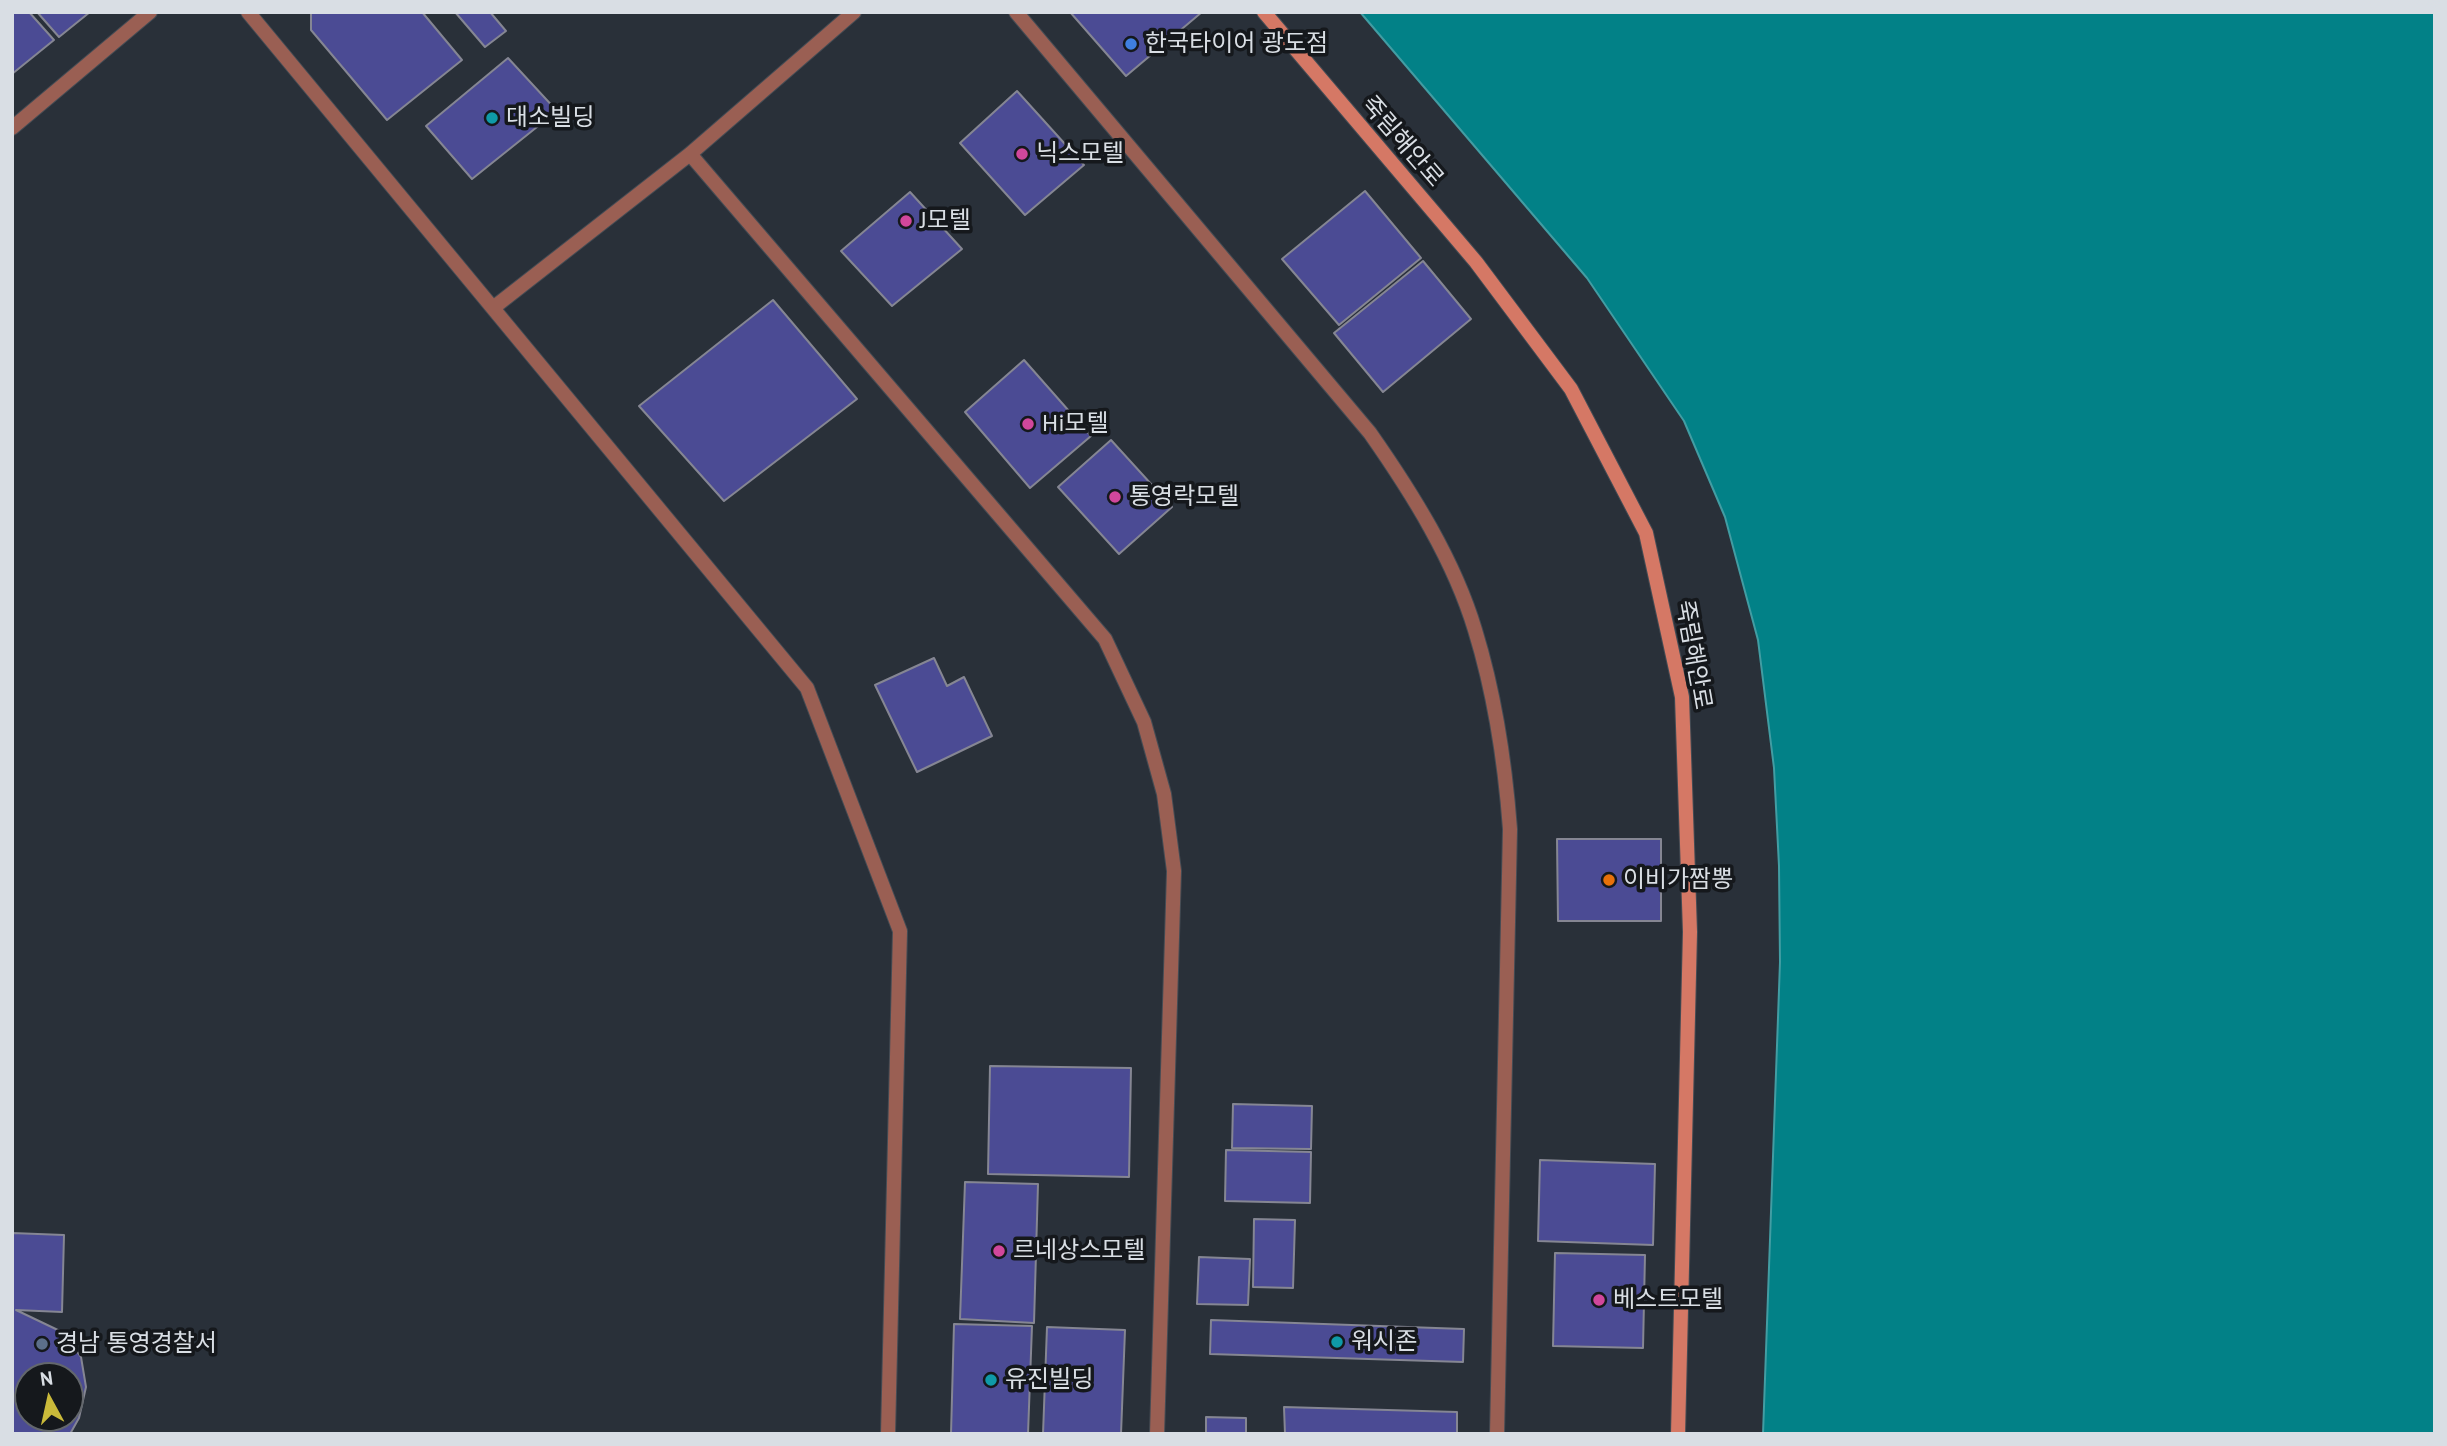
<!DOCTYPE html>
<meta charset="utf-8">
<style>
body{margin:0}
#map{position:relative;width:2447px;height:1446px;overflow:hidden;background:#293039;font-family:"PT Sans",sans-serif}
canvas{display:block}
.frame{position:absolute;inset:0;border:14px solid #d9dee4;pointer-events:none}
.north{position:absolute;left:14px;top:1362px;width:70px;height:70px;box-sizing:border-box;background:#15181c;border:2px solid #63676c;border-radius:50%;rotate:352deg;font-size:19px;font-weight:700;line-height:28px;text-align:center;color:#d9dee4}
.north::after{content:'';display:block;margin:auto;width:24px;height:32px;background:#caba3a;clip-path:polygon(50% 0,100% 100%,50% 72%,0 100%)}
</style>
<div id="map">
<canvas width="2447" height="1446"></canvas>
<div class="frame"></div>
<div class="north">N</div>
</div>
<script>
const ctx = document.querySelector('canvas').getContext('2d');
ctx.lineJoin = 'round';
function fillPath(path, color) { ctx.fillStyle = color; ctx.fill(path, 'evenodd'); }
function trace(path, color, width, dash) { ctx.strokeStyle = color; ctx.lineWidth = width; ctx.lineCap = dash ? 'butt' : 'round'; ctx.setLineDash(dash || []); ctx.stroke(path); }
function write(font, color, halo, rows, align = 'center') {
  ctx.font = font + ' "PT Sans","Noto Sans KR",sans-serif'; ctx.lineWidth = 7; ctx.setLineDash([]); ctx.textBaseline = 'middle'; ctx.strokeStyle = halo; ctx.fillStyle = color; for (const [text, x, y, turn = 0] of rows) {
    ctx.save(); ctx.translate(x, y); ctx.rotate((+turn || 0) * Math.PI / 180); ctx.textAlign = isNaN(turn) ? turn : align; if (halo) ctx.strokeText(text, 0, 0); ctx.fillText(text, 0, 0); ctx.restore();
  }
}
const water = new Path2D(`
 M1360 12H2435V1434H1763L1780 962 1779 866 1774 768 1758 640 1725 517 1684 421 1587 278Z`);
const building = new Path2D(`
 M12 12H29L54 40 12 74Z
 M37 12H90L59 37Z
 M311 12H422L462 60 387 120 311 30Z
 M455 12H490L506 31 485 47Z
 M1070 12H1202L1126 76Z
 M508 58 557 111 472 179 426 126Z
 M1017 91 1084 165 1025 215 960 143Z
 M1365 191 1421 258 1339 325 1282 259Z
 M910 192 962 249 892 306 841 251Z
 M1423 261 1471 319 1383 392 1334 333Z
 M773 300 857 399 724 501 639 406Z
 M1024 360 1091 436 1030 488 965 412Z
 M1111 440 1172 507 1119 554 1058 487Z
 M934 658 947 686 964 677 992 736 917 772 875 685Z
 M1557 839H1661V921H1558Z
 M990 1066 1131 1068 1129 1177 988 1174Z
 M1233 1104 1312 1106 1311 1149 1232 1148Z
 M1226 1150 1311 1152 1310 1203 1225 1201Z
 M1540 1160 1655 1164 1653 1245 1538 1241Z
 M965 1182 1038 1184 1034 1323 960 1319Z
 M1254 1219 1295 1220 1293 1288 1253 1287Z
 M12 1233 64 1235 62 1312 16 1310 62 1332 81 1357 86 1387 79 1418 70 1434H12ZM28 1376H70V1418H28Z
 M1555 1253 1645 1255 1643 1348 1553 1346Z
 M1199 1257 1250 1259 1248 1305 1197 1304Z
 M1211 1320 1464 1329 1463 1362 1210 1354Z
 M954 1324 1032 1326 1028 1434H951Z
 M1047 1327 1125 1330 1121 1434H1043Z
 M1284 1407 1457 1412V1434H1285Z
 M1206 1417 1246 1418V1434H1206Z`);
const street = new Path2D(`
 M248 12 807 688 900 931 888 1434
 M1016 12 1370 433C1412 493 1454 560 1475 630 1495 695 1505 762 1510 829L1497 1434
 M12 128 150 12
 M690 154 854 12
 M493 308 690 154 1105 639 1144 722 1164 794 1174 871 1157 1434`);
const secondary = new Path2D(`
 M1264 12 1476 262 1571 389 1646 533 1682 697 1690 932 1678 1434`);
const markers = [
 [1131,44,7,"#3f7fe0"],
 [492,118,7,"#0f9aa8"],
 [1022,154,7,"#d1479c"],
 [906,221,7,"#d1479c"],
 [1028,424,7,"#d1479c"],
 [1115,497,7,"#d1479c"],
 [1609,880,7,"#e8710a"],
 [999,1251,7,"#d1479c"],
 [1599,1300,7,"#d1479c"],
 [1337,1342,7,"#0f9aa8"],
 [42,1344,7,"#5c6f8a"],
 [991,1380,7,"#0f9aa8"]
];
const poiNames = [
 ["한국타이어 광도점",1145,44],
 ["대소빌딩",506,118],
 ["닉스모텔",1036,154],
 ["J모텔",920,221],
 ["Hi모텔",1042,424],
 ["통영락모텔",1129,497],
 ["이비가짬뽕",1623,880],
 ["르네상스모텔",1013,1251],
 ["베스트모텔",1613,1300],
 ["워시존",1351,1342],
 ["경남 통영경찰서",56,1344],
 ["유진빌딩",1005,1380]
];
const streetNames = [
 ["죽림해안로",1402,142,49],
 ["죽림해안로",1693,655,80]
];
fillPath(water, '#028187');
trace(water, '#429da3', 2);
fillPath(building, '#4b4b94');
trace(building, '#858693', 2);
trace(street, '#454c54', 16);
trace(secondary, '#454c54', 16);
trace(street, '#9a5f53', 14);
trace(secondary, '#d57865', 14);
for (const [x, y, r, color] of markers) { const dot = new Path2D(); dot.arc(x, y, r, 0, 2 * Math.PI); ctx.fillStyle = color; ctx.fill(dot); trace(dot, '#15181c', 2.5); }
write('24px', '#d9dee4', '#15181c', poiNames, 'left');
write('24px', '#d9dee4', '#15181c', streetNames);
</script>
